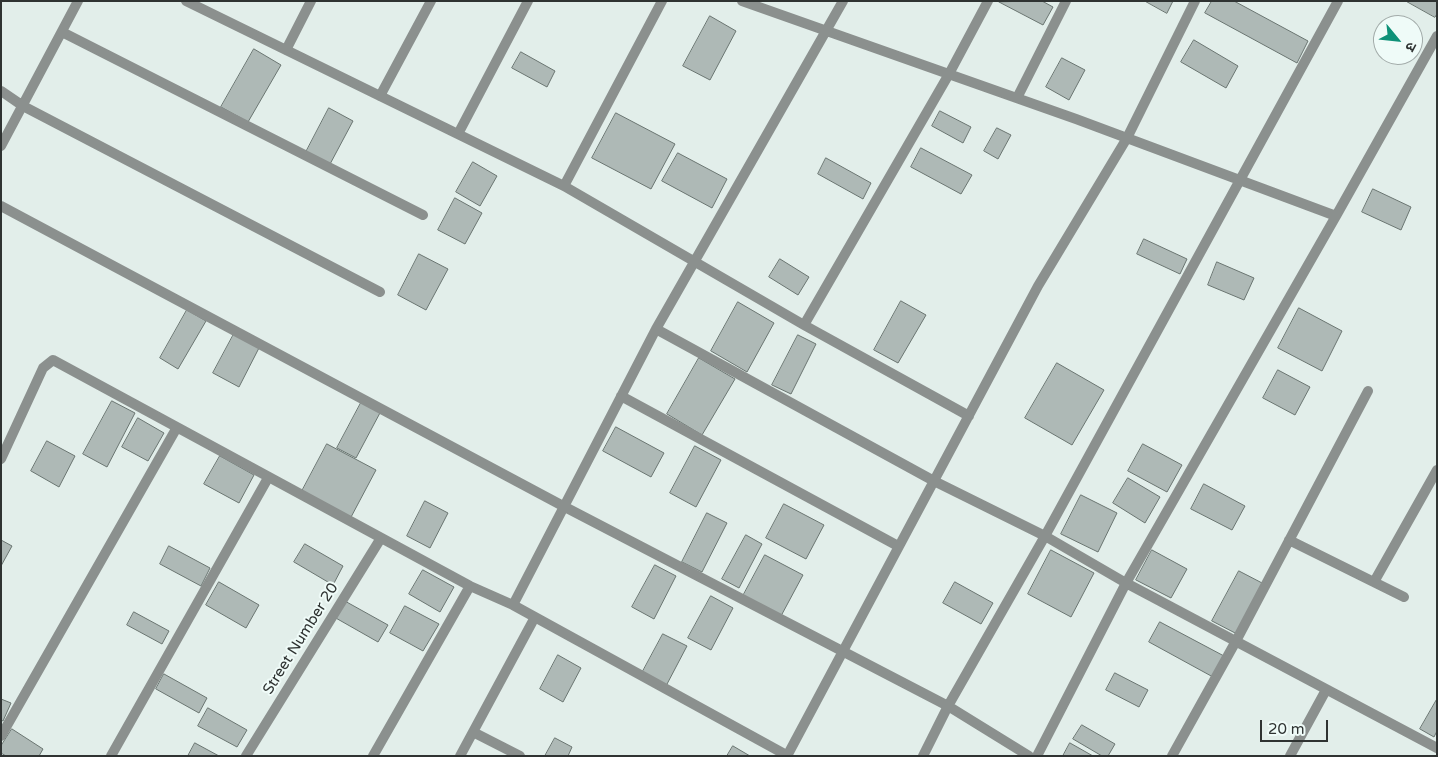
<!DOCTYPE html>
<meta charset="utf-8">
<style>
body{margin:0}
#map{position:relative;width:1438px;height:757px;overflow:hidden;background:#e2eeea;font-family:"Varela Round","Noto Sans Devanagari",sans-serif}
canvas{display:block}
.frame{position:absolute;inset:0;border:2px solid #2f3332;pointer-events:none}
.north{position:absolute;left:1373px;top:15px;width:50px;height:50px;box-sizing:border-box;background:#effbf8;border:1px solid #a2aba9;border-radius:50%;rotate:118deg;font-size:14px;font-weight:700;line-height:20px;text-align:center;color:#2f3332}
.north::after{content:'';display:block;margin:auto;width:18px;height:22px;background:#0e9178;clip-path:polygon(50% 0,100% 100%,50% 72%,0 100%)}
.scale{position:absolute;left:1260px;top:720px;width:68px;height:22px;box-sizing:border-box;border:2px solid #2f3332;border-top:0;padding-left:6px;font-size:15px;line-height:18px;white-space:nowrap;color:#2f3332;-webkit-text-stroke:4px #effbf8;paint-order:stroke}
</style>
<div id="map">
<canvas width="1438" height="757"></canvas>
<div class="frame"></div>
<div class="north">उ</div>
<div class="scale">20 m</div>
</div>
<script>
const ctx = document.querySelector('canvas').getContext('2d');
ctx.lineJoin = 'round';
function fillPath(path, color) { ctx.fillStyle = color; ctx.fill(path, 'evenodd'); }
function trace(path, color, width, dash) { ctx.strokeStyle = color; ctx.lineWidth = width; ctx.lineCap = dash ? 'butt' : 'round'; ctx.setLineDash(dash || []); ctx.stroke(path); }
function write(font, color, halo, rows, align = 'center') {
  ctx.font = font + ' "Varela Round",sans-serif'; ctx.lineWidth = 4; ctx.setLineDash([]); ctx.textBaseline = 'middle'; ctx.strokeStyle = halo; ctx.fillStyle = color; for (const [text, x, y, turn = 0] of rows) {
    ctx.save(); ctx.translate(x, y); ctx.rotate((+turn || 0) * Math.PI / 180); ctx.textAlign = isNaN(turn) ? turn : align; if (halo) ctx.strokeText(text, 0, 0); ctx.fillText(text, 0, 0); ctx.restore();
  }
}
const building = new Path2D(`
 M1042 1 1053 7 1043 25 999 2Z
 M1145 1H1173L1167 13Z
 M1212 1H1234L1308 41 1297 63 1205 13Z
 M1406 1H1437V14L1435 17Z
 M710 16 736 31 710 80 683 66Z
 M1194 40 1238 66 1226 88 1181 62Z
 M254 49 281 65 248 122 221 107Z
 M521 52 555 71 547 87 512 68Z
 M1062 58 1085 70 1069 100 1046 87Z
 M329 108 353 121 329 166 305 154Z
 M940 111 971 127 963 143 932 126Z
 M616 113 675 144 651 189 592 158Z
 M997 128 1011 135 998 159 984 151Z
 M921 148 972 175 961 194 911 167Z
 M678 153 727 179 712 208 662 181Z
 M826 158 871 183 863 199 818 174Z
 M473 162 497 176 480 206 456 192Z
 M1373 189 1411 207 1401 230 1362 212Z
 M455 198 482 213 465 244 438 230Z
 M1144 239 1187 259 1180 274 1137 254Z
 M419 254 448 269 426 310 398 295Z
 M780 259 809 277 798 295 769 277Z
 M1217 262 1254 278 1244 300 1208 285Z
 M901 301 926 315 898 363 874 350Z
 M738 302 774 323 747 372 711 351Z
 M1299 308 1342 331 1322 371 1278 348Z
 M187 310 206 321 178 369 160 358Z
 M235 332 260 346 239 387 213 373Z
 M798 335 816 344 791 394 772 385Z
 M699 358 735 379 702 435 667 414Z
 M1057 363 1104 390 1072 445 1025 418Z
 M1278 370 1310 387 1295 415 1263 398Z
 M112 401 135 413 107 467 83 454Z
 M362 401 381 411 356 458 337 448Z
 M138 418 164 433 148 461 122 447Z
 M616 427 664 453 651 477 603 451Z
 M47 441 75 456 59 487 31 471Z
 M327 444 376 470 350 519 301 493Z
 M1143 444 1182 465 1167 492 1128 471Z
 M695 446 721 460 696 507 670 493Z
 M220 456 254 475 239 503 204 484Z
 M1128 478 1160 497 1145 523 1113 503Z
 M1204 484 1245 506 1232 530 1191 509Z
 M1081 495 1117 513 1098 552 1061 534Z
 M425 501 448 513 430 548 407 536Z
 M784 504 824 525 806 559 766 538Z
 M707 513 727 523 702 572 682 562Z
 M746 535 762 544 739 588 722 579Z
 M1 540 12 546 1 566Z
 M305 544 343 566 333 585 294 562Z
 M169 546 210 568 201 586 160 564Z
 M1051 550 1094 573 1071 617 1028 594Z
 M1152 550 1187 569 1171 598 1136 580Z
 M765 555 803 575 781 616 743 596Z
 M655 565 676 576 654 619 632 607Z
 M423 570 454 587 440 612 409 594Z
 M1239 571 1264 584 1237 634 1212 621Z
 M219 582 259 605 246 628 206 605Z
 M955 582 993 603 981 624 943 603Z
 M711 596 733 608 711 650 688 638Z
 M343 600 388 625 378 642 334 617Z
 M405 606 439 624 423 651 390 633Z
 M134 612 169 631 162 644 127 625Z
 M1160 622 1224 656 1213 677 1149 642Z
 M663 634 687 646 666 686 642 673Z
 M558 655 581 668 563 702 540 689Z
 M1115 673 1148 690 1139 707 1106 690Z
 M164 674 207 698 199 713 156 689Z
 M1 699 11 703 3 721 1 720Z
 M1437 699V731L1434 737 1420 729Z
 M208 708 247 730 237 747 198 726Z
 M1082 725 1115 744 1108 756H1102L1073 739Z
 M12 729 43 749 39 756H6L1 753V746Z
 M555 738 572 747 568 756H545Z
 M195 743 219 756H188Z
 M1070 743 1093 756H1063Z
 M733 746 750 756H727Z`);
const street = new Path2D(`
 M186 1 564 186 804 325 969 416
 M742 1 1076 119 1336 216 1126 583 1037 756
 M62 32 423 215
 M286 50 311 1
 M1 91 23 106 380 292
 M380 96 431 1
 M1017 98 1066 1
 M458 134 528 1
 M1 146 78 1
 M564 186 662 1
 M1 206 563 506 948 706 1029 756
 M1336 216 1437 36
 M804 325 949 74 988 1
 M656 329 934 481 1045 536 1126 583 1437 748
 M621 396 898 546
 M1 459 43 368 53 360 470 586 513 605 788 756
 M1289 540 1404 597
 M1374 582 1437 470
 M513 605 656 329 843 1
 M473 732 520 756
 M1 736 176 429
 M111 756 268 478
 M246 756 381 538
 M373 756 470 586
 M460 756 535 617
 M787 756 1038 286 1127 138 1195 1
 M923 756 948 706 1045 536 1338 1
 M1172 756 1236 641 1368 391
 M1290 756 1326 690`);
const streetNames = [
 ["Street Number 20",301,639,-58]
];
fillPath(building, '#aeb9b6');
trace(building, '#6a7571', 1);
trace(street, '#8b908e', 10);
write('15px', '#2f3332', '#effbf8', streetNames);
</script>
